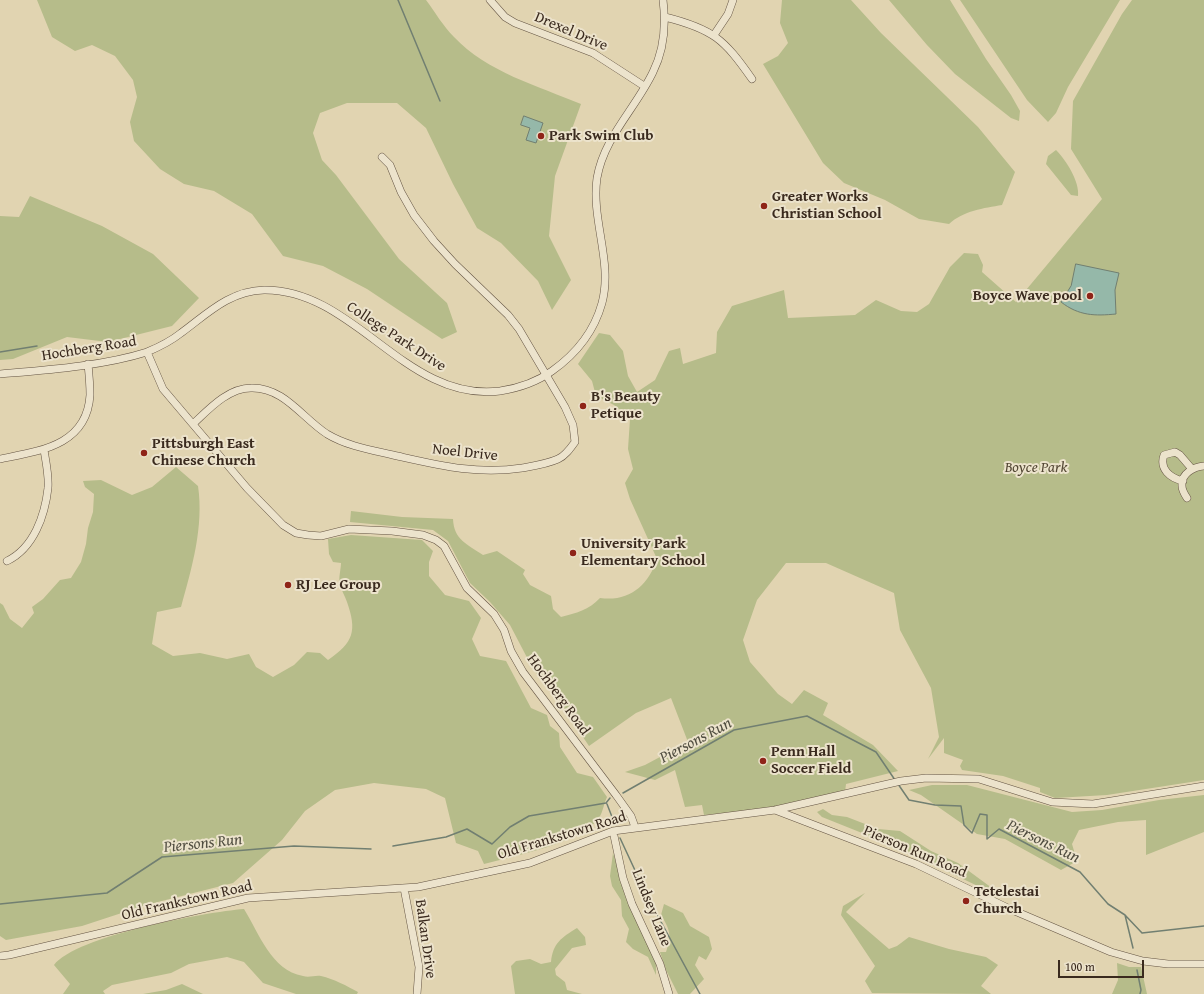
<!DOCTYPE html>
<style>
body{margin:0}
#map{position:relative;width:1204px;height:994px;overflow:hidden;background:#e1d4b1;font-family:"Gentium Book Plus",serif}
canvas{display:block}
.scale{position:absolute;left:1058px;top:960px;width:86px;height:18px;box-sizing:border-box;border:2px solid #3a2a1e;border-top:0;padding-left:5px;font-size:12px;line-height:14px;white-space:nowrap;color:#3a2a1e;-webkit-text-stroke:3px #ece3cc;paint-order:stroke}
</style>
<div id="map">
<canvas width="1204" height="994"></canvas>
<div class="scale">100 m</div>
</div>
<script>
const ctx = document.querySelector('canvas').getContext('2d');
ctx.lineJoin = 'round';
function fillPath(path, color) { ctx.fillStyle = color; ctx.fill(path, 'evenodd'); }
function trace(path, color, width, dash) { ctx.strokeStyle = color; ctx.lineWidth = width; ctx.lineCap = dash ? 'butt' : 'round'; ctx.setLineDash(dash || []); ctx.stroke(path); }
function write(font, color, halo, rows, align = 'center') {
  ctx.font = font + ' "Gentium Book Plus",serif'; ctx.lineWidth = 4; ctx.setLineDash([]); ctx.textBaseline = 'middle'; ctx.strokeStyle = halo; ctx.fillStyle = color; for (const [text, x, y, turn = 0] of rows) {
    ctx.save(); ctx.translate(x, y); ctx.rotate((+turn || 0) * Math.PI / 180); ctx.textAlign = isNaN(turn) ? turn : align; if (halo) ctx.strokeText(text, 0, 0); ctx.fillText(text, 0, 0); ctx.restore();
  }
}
const green = new Path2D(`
 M37 0H426C435 12 443 26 454 37 487 72 538 86 581 104L555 176 549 236 571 280 552 310 538 281 501 243 477 228 453 184 426 128 397 103H347L320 113 313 133 322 160 336 175 399 259 447 303 457 332 442 339 367 289 323 266 283 256 252 214 214 191 184 184 160 169 134 141 130 122 137 97 133 80 115 56 92 45 75 51 52 37Z
 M782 0H851L881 33 978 127 1015 172 1002 205C984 208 963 211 949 224L919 219 885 200 844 183 823 163 763 64 778 56 788 43 780 23Z
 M889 0H950L986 59 1011 95 1020 111 1019 121 1011 118 955 74 927 45Z
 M960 0H1120L1068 87 1056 113 1048 122 1027 100Z
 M1132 0H1204V780L1107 795 1055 798 1040 792V788L1003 776 962 770 960 766 963 760 944 753V738L928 759 939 737 931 688 900 630 894 593 826 563H786L757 600 743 640 750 662 778 694 792 704 804 690 828 703 823 715 873 745 898 771 846 784 845 792 774 808 704 815 702 805 685 807 675 770 655 780 625 772 645 765 688 742 671 698 636 713 589 746 564 709 533 669 510 625 490 602 470 583 448 541 433 530 350 522 351 511 402 517 453 519C454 540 467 544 483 555L497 551 525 570 523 574 530 585 551 596 553 609 561 617C576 613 589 610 600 598 629 602 648 586 657 559L630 499 625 483 633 469 628 449 630 419 614 405 596 396 592 381 578 364 599 333 610 335 623 351 628 376 637 392 655 380 669 351 680 348 683 364 716 353 717 332 732 306 784 290 788 318 855 315 876 300 901 311 917 312 929 304 950 267 964 253 978 254 983 265 982 272 1016 302 1102 199 1071 149 1073 101 1122 14Z
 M1056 150C1066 160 1080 182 1078 196L1071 195 1046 164 1048 156Z
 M30 196 102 226 153 254 199 298 172 326 108 342 67 337 13 359 0 360V216L19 217Z
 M176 467 198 486C204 526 192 568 181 607L157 612 152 644 173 656 200 653 227 659 249 654 256 667 273 677 294 665 307 652 320 653 328 660C354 642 357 631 347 602 345 596 341 590 340 584 338 579 341 569 341 563L333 562 329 554 328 539 351 535 422 540 433 551 429 562V576L445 595 469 601 481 618 472 639 480 656 506 661 531 708 547 715 550 726 559 733 560 747 577 773 593 777 607 797C604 803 603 812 599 818 581 843 514 856 484 864L478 851 456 843 445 798 426 789 374 783 335 790 305 811 282 840 233 883 146 905 82 926 6 940 0 936V603L3 605 10 619 22 628 34 613 32 607 43 599 60 580 71 578 81 562 86 544 88 528 93 512 94 494 85 487 83 481 101 480 132 495 152 487Z
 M932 785H967L1072 812 1102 810 1159 800 1204 795V832L1146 855V820L1118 822 1079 830 1072 844 1077 861 1061 870 1005 839 977 834 921 795 909 790Z
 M823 809 832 815 847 817 878 829 900 831 931 851 958 863 996 891 984 889 892 845 822 817 817 812Z
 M613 853 629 905 656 963V975L648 957 633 949 626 942 629 929 622 916 621 900 612 886 610 876Z
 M865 893 846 912 889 949 897 946 909 937 949 949 986 957 998 965 981 986 991 994 872 993 865 981 875 966 841 915 843 906Z
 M664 904 683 913 690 926 709 937 712 949 706 960 699 956 695 965 704 979 690 994H678L666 970 660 952H666C672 935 670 930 661 915Z
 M244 909C259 933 271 970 303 976 309 978 315 975 321 976 334 979 347 986 358 992L357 994H296L263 983 244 962 227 957 189 964 171 973 112 985 103 991 105 994H63L70 984 54 965C76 936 205 912 244 909Z
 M577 928 585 937 586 945 572 948 555 969 556 975 565 982 567 990 582 994H515L511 966 516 961 530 959 541 964 551 962C553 943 561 938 577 928Z
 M1117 963 1129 967H1141L1147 994H1112L1118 980Z
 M182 984 203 994H143L166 990Z`);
const water = new Path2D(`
 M524 116 543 123 536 143 526 140 530 128 521 125Z
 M1076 264 1119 273 1115 290 1116 314C1095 316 1079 316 1061 302L1071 286Z`);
const stream = new Path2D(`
 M398 0 440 101
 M0 352 37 346
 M898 784 909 800 935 805 961 806 964 825 972 833 980 814 987 815V839L999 829 1080 872 1108 904 1125 915 1142 933 1204 926
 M623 793 734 730 807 716 876 752 895 780
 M607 804 614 822
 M620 838 646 894 700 994
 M393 846 446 837 467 829 492 844 510 827 529 816 606 803 610 798
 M0 904 107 893 162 857 294 846 371 849
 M1125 915 1133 948
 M1137 970 1141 990 1140 994`);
const minor = new Path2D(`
 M490 0 505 17 515 23 593 53 644 86
 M665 17C713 29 724 39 752 79
 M714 35 728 14 733 0
 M147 352C159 347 171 341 181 333 207 314 229 291 264 290 355 289 406 403 500 391 519 388 537 382 552 371 576 354 594 332 602 303 613 262 591 220 597 178 604 137 636 108 653 72 664 50 666 24 663 0
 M0 374C46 370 103 366 147 352L163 389 247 488 283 525 296 533 308 535 321 536 349 529 392 531 423 535 436 540 444 546 467 588 494 614 504 630 511 651 523 672 616 795 631 816 635 827
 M193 424C209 409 228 388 251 388 284 387 302 418 327 434 347 446 371 450 393 455 438 465 476 475 522 468 533 466 547 464 558 459 565 456 570 449 575 442L573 425 565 407 519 329 508 315 455 264 434 241 414 215 401 192 390 165 382 157
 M0 459C39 451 87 446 90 395 90 385 89 374 88 364
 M1183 481C1170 478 1159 469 1164 455L1175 452 1180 455 1192 469
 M1187 498C1185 495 1182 489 1182 486 1181 473 1194 467 1204 466
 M7 561C34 548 45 515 48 488 49 476 46 462 44 450
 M775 810 916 864 1010 909 1111 952 1143 961 1168 964H1204
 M613 831 623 878 632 904 660 964 669 994
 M404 888 419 967 417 994
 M0 956 9 955 248 898 418 887 530 863 613 831 775 810 901 781 926 778 979 779 1052 802 1093 804 1204 786`);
const markers = [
 [541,136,4,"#8f2418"],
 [764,206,4,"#8f2418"],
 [1090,296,4,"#8f2418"],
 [583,406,4,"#8f2418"],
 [144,453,4,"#8f2418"],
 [573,553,4,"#8f2418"],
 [288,585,4,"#8f2418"],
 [763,761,4,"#8f2418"],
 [966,901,4,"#8f2418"]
];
const streetNames = [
 ["Drexel Drive",571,32,23],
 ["College Park Drive",396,337,33],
 ["Hochberg Road",89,349,-9],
 ["Noel Drive",465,453,6],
 ["Hochberg Road",558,695,54],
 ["Old Frankstown Road",562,836,-17],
 ["Pierson Run Road",915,852,23],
 ["Old Frankstown Road",187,901,-13],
 ["Lindsey Lane",651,908,68],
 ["Balkan Drive",425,939,82]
];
const poiNames = [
 ["Park Swim Club",549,136],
 ["Greater Works",772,197],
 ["Christian School",772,214],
 ["Boyce Wave pool",1082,296,"right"],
 ["B's Beauty",591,397],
 ["Petique",591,414],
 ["Pittsburgh East",152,444],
 ["Chinese Church",152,461],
 ["University Park",581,544],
 ["Elementary School",581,561],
 ["RJ Lee Group",296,585],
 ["Penn Hall",771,752],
 ["Soccer Field",771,769],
 ["Tetelestai",974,892],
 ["Church",974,909]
];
const parkNames = [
 ["Boyce Park",1036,468]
];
const waterNames = [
 ["Piersons Run",696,741,-28],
 ["Piersons Run",1043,842,26],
 ["Piersons Run",203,844,-6]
];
fillPath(green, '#b6bc8a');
fillPath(water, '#95b8a9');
trace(water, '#717f71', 1);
trace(stream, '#717f71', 1.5);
trace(minor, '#645443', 8);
trace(minor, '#ece3cc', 7);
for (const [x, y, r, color] of markers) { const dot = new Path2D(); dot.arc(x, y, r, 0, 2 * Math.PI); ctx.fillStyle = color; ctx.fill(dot); trace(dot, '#ece3cc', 1.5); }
write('15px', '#3a2a1e', '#ece3cc', streetNames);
write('bold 15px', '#3a2a1e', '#ece3cc', poiNames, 'left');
write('italic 15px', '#534734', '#ece3cc', parkNames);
write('italic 16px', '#514e41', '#ece3cc', waterNames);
</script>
